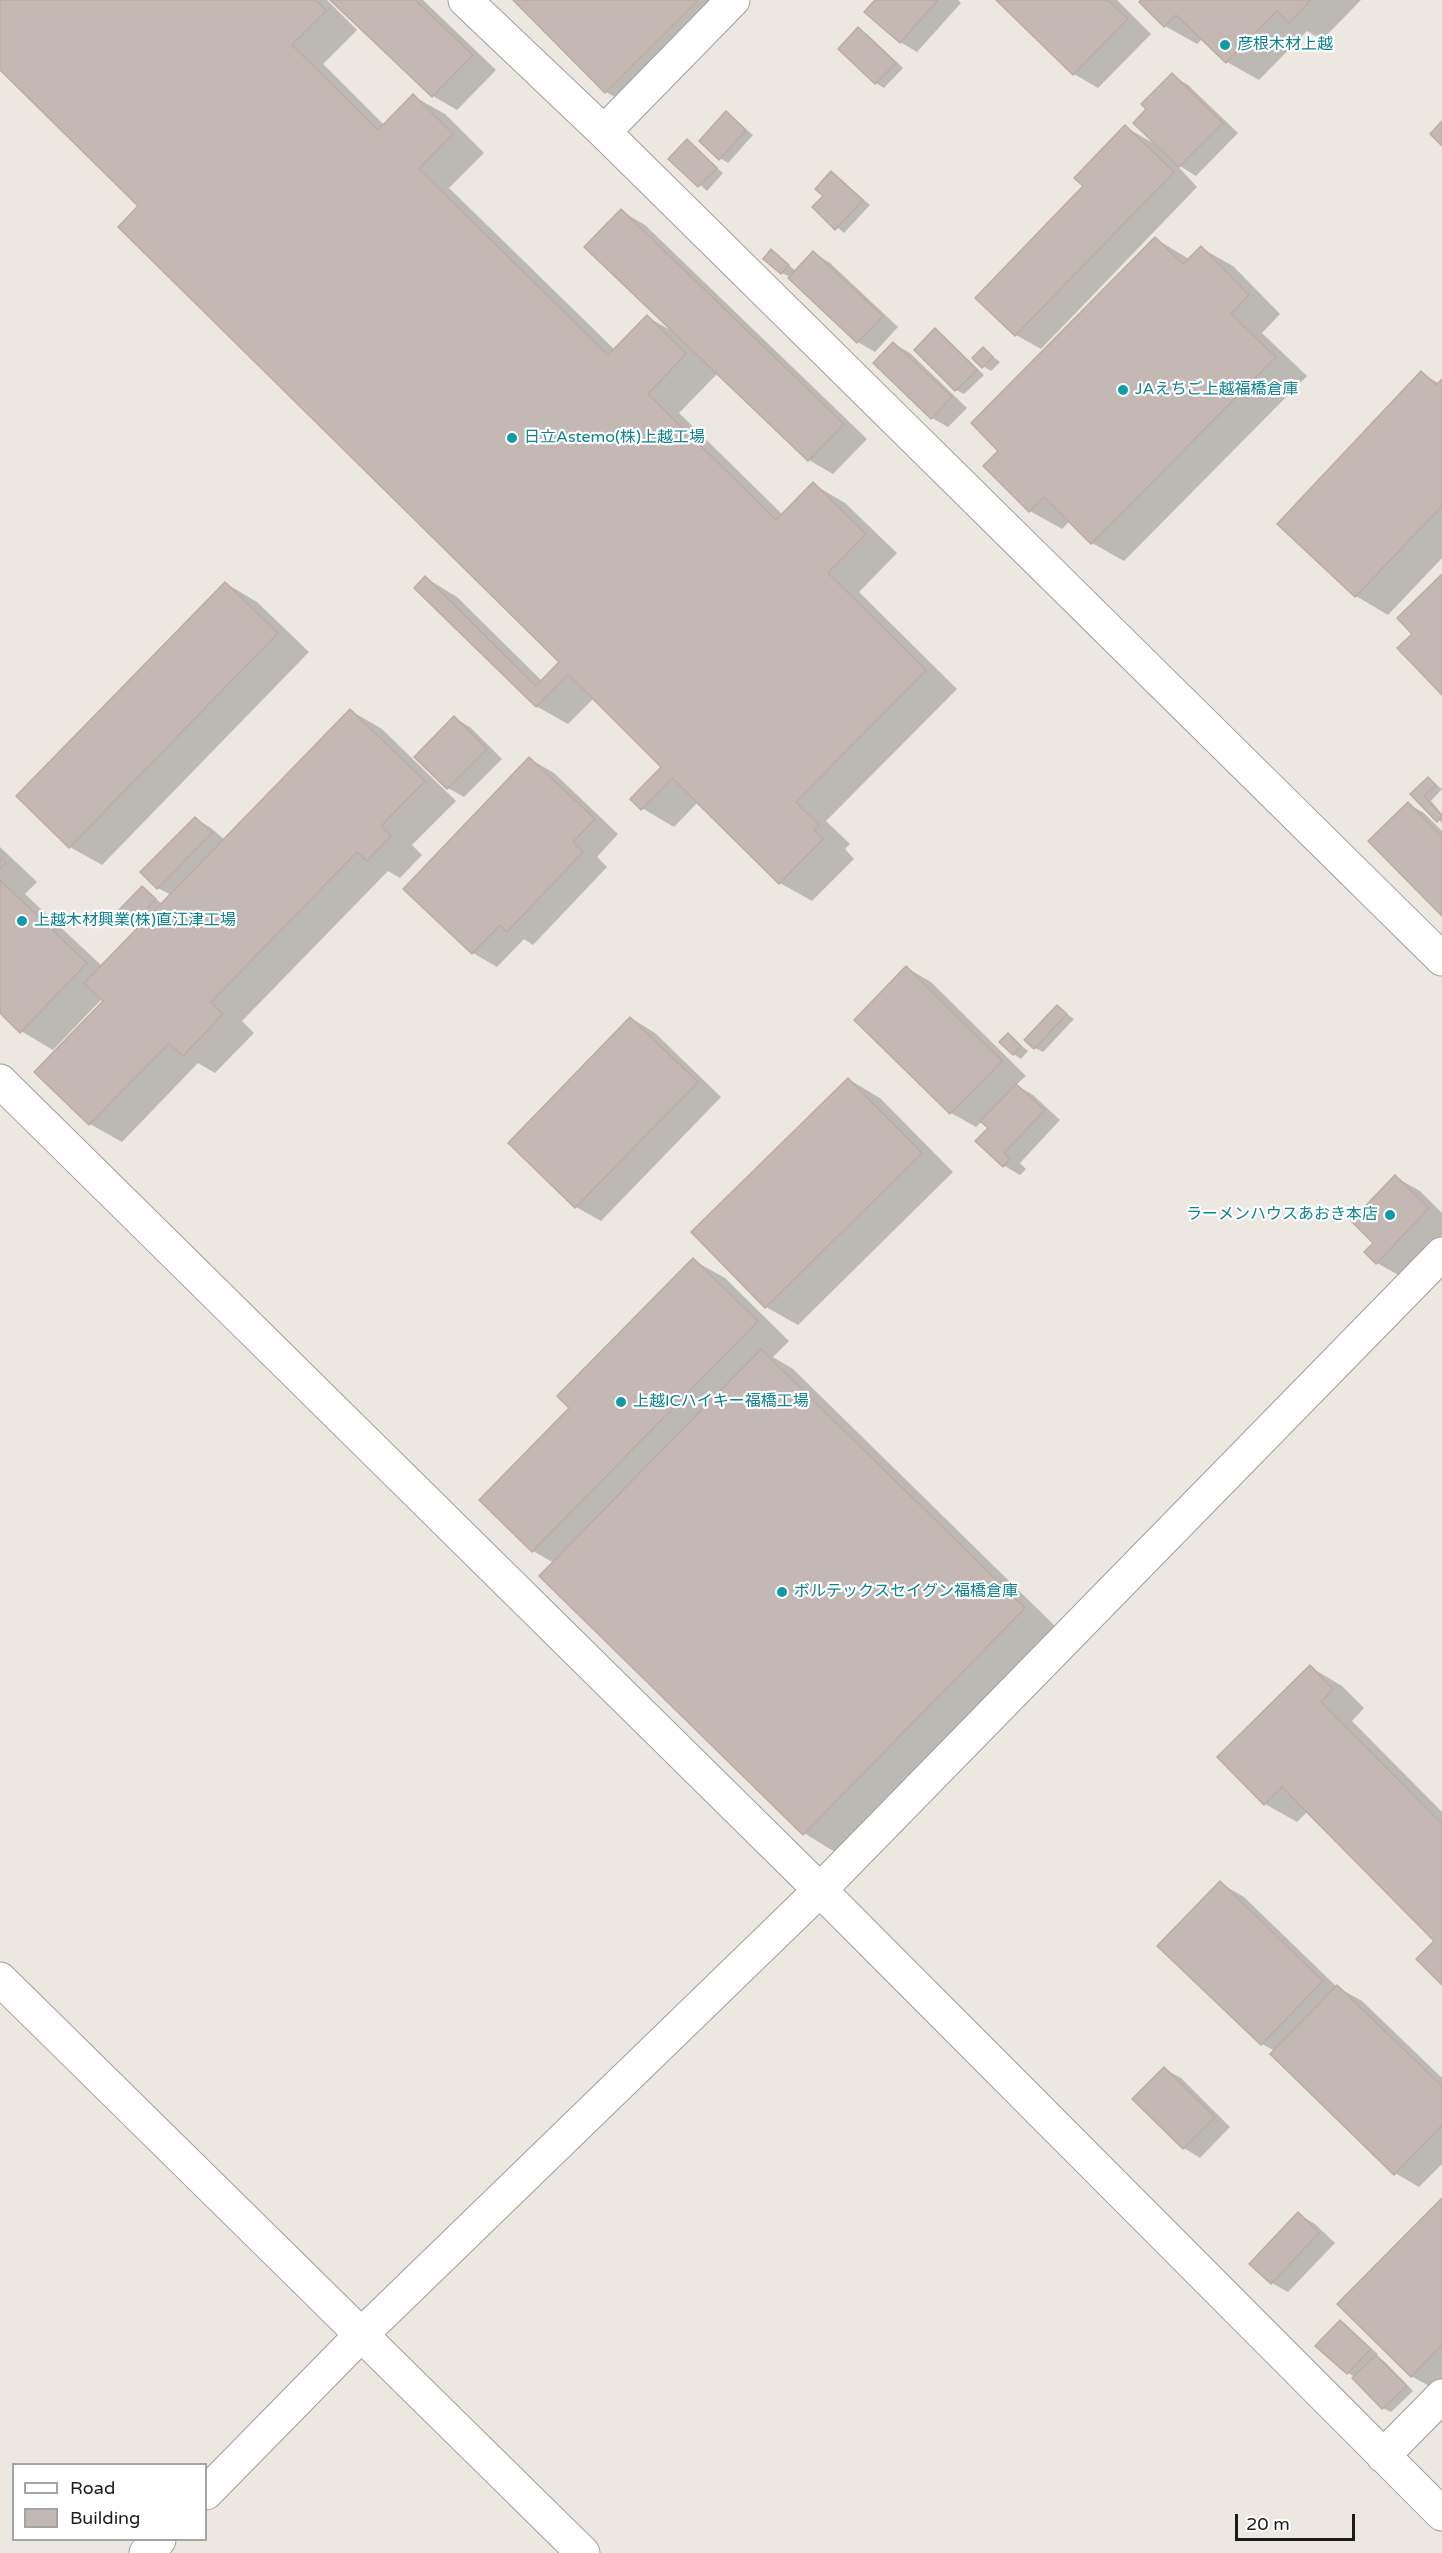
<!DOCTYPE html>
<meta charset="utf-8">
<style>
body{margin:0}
#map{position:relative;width:1442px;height:2553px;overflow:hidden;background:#ece7e0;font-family:"Varela Round",sans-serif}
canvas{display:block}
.legend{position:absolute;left:12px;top:2463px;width:195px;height:78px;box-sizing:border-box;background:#fff;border:2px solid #a4a4a4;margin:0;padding:8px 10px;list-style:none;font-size:18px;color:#1b1b1b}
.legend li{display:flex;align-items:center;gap:12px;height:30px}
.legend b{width:30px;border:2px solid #a4a4a4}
.scale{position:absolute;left:1235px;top:2514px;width:120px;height:27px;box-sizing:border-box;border:3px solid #1b1b1b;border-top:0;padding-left:8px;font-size:18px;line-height:21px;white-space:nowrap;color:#1b1b1b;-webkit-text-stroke:4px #fff;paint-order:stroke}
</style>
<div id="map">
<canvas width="1442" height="2553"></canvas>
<ul class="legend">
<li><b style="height:8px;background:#fff"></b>Road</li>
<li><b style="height:16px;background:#c4b8b4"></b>Building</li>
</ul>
<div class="scale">20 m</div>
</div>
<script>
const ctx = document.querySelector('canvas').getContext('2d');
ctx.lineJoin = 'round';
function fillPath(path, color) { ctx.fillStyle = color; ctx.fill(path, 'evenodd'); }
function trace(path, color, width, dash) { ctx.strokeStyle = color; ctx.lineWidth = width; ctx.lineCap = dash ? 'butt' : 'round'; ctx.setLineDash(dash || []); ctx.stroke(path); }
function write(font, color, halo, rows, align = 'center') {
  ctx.font = font + ' "Varela Round","Noto Sans JP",sans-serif'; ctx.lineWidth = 4.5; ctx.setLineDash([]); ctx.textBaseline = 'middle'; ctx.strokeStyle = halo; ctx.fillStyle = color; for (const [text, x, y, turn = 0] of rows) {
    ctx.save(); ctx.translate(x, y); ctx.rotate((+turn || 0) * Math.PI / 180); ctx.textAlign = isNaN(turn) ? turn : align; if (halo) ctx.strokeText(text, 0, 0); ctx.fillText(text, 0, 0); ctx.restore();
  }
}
const shadow = new Path2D(`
 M0 0H327L357 30 323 64 384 125 413 96 445 114 484 153 449 188 615 350 647 317 674 332 621 211 645 225 867 439 833 474 809 460 718 373 679 413 783 515 813 484 845 503 897 553 859 592 957 689 826 821 850 844 845 849 854 859 812 901 780 883 698 802 674 827 642 808 663 767 594 698 568 724 536 706 426 578 457 597 542 681 561 662 140 206 0 68Z
 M333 0H423L496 70 457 110 433 96Z
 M515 0H749L638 110 606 92Z
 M877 0H958L961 3 917 52 900 42Z
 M998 0H1117L1151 34 1098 88 1074 74Z
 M1143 0H1361L1322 40 1307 31 1259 80 1227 62 1203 38 1197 44 1165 26Z
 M859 29 867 34 903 68 884 88 876 83 840 49Z
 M1172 75 1188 85 1238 133 1196 176 1175 163 1197 187 1041 349 1016 335 977 298 1085 186 1125 127 1155 144 1148 109Z
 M726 113 753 135 728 163 720 158Z
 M687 141 723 173 707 191 670 159Z
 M832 173 870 205 844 233 814 207 825 195Z
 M1156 239 1189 259 1201 248 1233 266 1280 314 1262 333 1307 376 1124 561 1092 543 1070 521 1062 529 1030 511 1001 451Z
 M771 251 796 271 814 253 830 263 898 327 875 352 858 342 790 277 782 273Z
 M936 330 943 335 984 375 964 394 956 390 916 350Z
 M894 344 910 353 967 408 948 427 932 418Z
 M983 349 1000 362 991 371 983 366Z
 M1421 373 1440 384 1442 381V558L1388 615 1356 596 1279 524Z
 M225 583 257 602 309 652 102 865 70 847Z
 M351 711 382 729 456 801 412 845 422 855 400 878 388 871 242 1021 254 1033 215 1073 198 1063 122 1142 90 1124 105 1001 102 999 53 1050 21 1031 0 1011V847L37 882 25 894 102 966 140 927 121 910 143 888 162 904 171 895 158 888 142 872 195 818 211 828 225 840Z
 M455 718 471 728 502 759 464 797 448 788Z
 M530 759 554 773 618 834 597 857 607 867 533 945 524 939 497 967 473 953Z
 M1428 779 1442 789 1431 801 1442 814V823L1412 794Z
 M1408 804 1424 813 1442 831V913Z
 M907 968 931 982 1026 1076 1016 1085 1033 1095 1060 1120 1020 1163 1026 1169 1020 1175 1003 1165 991 1128 982 1121 976 1127 951 1113 856 1020Z
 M1057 1007 1074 1019 1043 1052 1035 1048Z
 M631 1018 655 1033 721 1097 601 1221 576 1207Z
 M1008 1035 1028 1051 1021 1059 1013 1054Z
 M848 1079 880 1098 953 1172 798 1325 766 1307 693 1232Z
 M1395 1177 1420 1191 1442 1213V1235L1402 1277 1377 1263 1366 1252 1375 1243Z
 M693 1260 725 1278 789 1341 773 1357 793 1369 1056 1627 835 1852 804 1833 554 1563 533 1551 572 1408Z
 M1310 1667 1342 1686 1364 1708 1352 1721 1442 1812V1983L1437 1941 1308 1811 1297 1822 1265 1804Z
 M1220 1883 1244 1897 1337 1987 1362 2001 1442 2078V2164L1419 2187 1395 2173 1275 2051 1262 2044Z
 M1164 2069 1181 2078 1230 2127 1200 2158 1184 2148 1134 2099Z
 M1442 2201V2393L1411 2376Z
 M1298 2214 1315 2224 1335 2243 1288 2292 1272 2283Z
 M1340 2322 1378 2354 1376 2356 1384 2361 1413 2391 1391 2412 1383 2408 1355 2377 1348 2373Z`);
const building = new Path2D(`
 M0 0H316L326 11 292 45 378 130 413 94 453 134 419 169 608 355 647 315 686 354 648 394 776 520 813 482 866 534 828 573 926 670 796 802 819 825 814 830 823 839 779 884 672 778 641 810 630 799 661 767 568 674 536 707 414 588 425 576 536 686 559 662 118 227 138 206 0 70Z
 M330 0H415L473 55 432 97Z
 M513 0H698L605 93Z
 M875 0H938L900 43 864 12Z
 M996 0H1108L1128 19 1073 75Z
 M1141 0H1311L1289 23 1277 11 1226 63 1176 15 1164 27 1139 2Z
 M858 27 896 63 875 84 838 49Z
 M1172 73 1223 123 1179 167 1133 123 1146 109 1141 104Z
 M726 111 746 130 719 160 699 141Z
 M1442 121V146L1430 134Z
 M1125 125 1174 172 1015 336 975 298 1083 186 1074 178Z
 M687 139 717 168 698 187 668 159Z
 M831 171 863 200 835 230 812 207 823 196 815 189Z
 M621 209 844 424 808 461 584 247Z
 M1155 237 1183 264 1201 246 1249 295 1231 314 1276 357 1091 544 1044 497 1029 512 983 466 998 451 971 423Z
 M771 249 789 265 781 274 763 259Z
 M813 251 883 316 857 343 788 278Z
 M935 328 977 370 955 391 914 350Z
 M893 342 952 397 931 419 873 363Z
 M983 347 993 357 982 368 972 358Z
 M1421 371 1436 385 1442 379V506L1355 597 1277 524Z
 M1442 574V695L1397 648 1412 634 1397 618Z
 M225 582 278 633 69 848 16 796Z
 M350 709 425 781 381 826 391 836 367 861 357 852 211 1002 223 1014 183 1056 169 1043 89 1125 34 1072 103 1001 84 983Z
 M454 716 487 749 447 789 414 757Z
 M529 757 595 819 573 842 583 852 507 932 500 925 472 954 403 889Z
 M1428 777 1436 785 1424 796 1442 816 1437 822 1410 794Z
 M1408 802 1442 837V916L1368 841Z
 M195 817 212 833 157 889 140 872Z
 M0 857 6 863 0 869Z
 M0 880 87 963 20 1033 0 1013Z
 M142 886 156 899 132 923 119 910Z
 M906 966 1002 1061 950 1114 854 1020Z
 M1057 1005 1067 1014 1034 1049 1024 1040Z
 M630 1017 698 1082 575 1208 508 1143Z
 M1008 1033 1021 1046 1013 1055 999 1042Z
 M848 1078 922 1153 765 1308 691 1232Z
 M1016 1084 1045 1110 1004 1153 1010 1159 1003 1167 975 1141 988 1128 980 1121Z
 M1395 1175 1429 1208 1376 1264 1364 1252 1373 1243 1351 1221Z
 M693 1258 758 1321 532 1552 479 1500 569 1408 557 1396Z
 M761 1349 1025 1608 803 1835 539 1576Z
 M1310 1665 1333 1689 1321 1702 1442 1824V1985L1416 1959 1434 1941 1282 1787 1264 1805 1217 1757Z
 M1220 1881 1323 1981 1261 2045 1157 1946Z
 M1337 1985 1442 2086V2125L1394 2175 1270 2054Z
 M1164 2067 1215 2117 1183 2149 1132 2099Z
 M1442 2198V2345L1411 2377 1337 2304Z
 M1298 2212 1319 2233 1271 2284 1249 2264Z
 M1340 2320 1371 2349 1347 2374 1315 2346Z
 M1376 2355 1407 2386 1382 2409 1352 2378Z`);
const minor = new Path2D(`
 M465 0 604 132 1442 959
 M604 132 733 0
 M0 1081 820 1890 1442 2514
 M0 1979 583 2553
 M1383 2456 1442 2396
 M206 2493 362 2334 820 1890 1442 1254
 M146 2553 159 2540`);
const markers = [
 [1225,45,6,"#0f9aa8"],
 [1123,390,6,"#0f9aa8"],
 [512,438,6,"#0f9aa8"],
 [22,921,6,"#0f9aa8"],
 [1390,1215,6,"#0f9aa8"],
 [621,1402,6,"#0f9aa8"],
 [782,1592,6,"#0f9aa8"]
];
const cultureNames = [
 ["彦根木材上越",1237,45],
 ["JAえちご上越福橋倉庫",1135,390],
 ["日立Astemo(株)上越工場",524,438],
 ["上越木材興業(株)直江津工場",34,921],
 ["ラーメンハウスあおき本店",1378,1215,"right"],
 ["上越ICハイキー福橋工場",633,1402],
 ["ボルテックスセイグン福橋倉庫",794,1592]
];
fillPath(shadow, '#0003');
fillPath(building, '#c4b8b4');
trace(building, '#beaba3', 1.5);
trace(minor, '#9f9f9f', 35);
trace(minor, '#fff', 33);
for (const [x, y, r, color] of markers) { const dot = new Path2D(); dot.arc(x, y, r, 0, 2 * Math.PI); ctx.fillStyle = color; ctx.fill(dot); trace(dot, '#fff', 2); }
write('16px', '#0d838f', '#fff', cultureNames, 'left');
</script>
